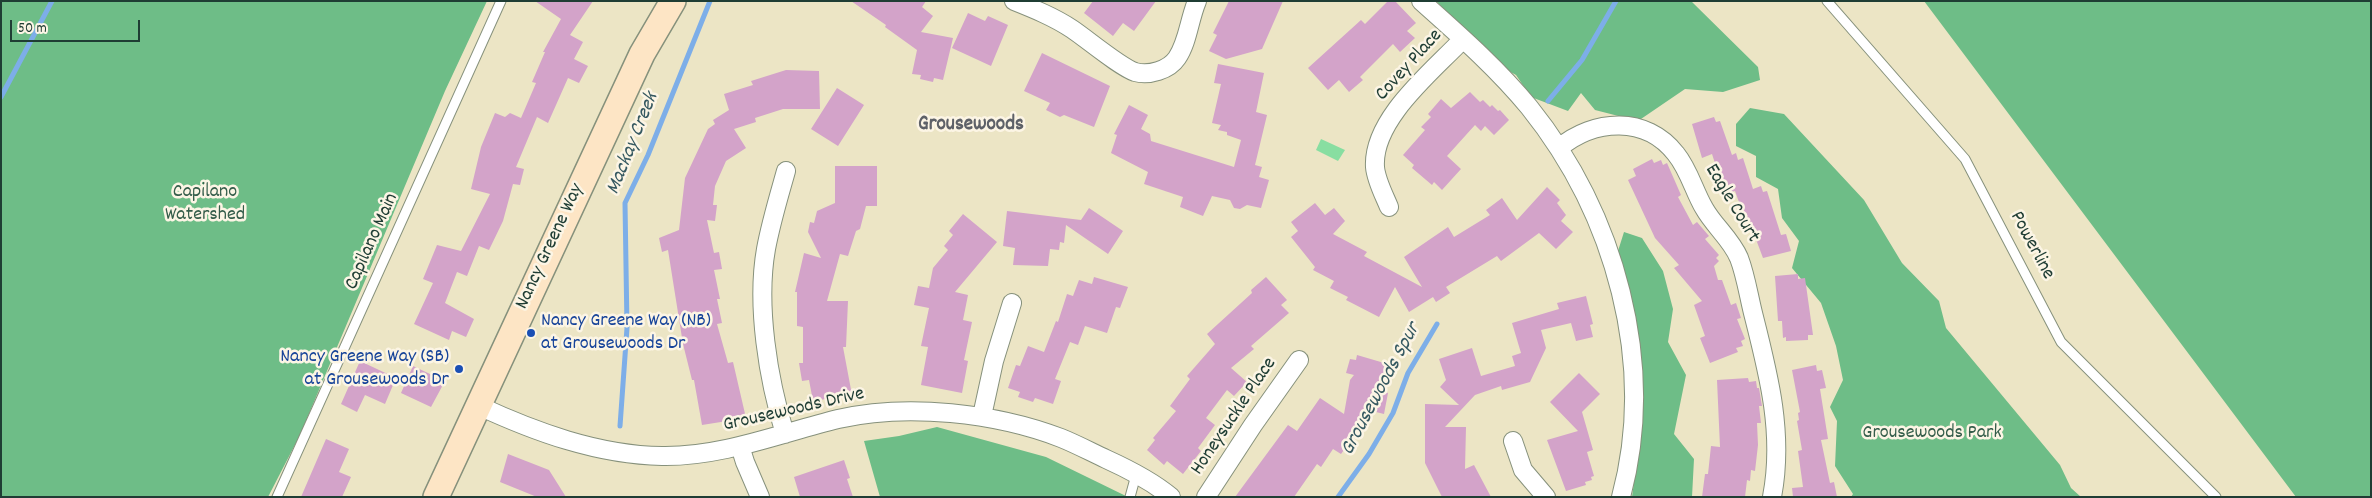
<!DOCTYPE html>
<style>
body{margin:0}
#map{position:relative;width:2372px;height:498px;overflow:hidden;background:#ece5c5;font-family:Dekko,sans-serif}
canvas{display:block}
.frame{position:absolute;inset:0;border:2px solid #1f3d34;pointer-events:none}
.scale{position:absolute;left:10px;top:20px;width:130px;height:22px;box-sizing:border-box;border:2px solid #1f3d34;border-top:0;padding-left:6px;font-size:15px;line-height:18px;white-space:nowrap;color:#1f3d34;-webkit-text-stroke:4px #fcf5e5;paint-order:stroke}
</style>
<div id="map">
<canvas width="2372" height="498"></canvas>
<div class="frame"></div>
<div class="scale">50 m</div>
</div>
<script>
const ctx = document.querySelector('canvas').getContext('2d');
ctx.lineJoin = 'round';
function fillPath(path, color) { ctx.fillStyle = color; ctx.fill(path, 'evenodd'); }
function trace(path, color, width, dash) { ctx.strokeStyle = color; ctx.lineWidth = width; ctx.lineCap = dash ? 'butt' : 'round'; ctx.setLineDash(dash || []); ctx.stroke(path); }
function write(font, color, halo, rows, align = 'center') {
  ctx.font = font + ' Dekko,sans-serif'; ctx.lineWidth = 5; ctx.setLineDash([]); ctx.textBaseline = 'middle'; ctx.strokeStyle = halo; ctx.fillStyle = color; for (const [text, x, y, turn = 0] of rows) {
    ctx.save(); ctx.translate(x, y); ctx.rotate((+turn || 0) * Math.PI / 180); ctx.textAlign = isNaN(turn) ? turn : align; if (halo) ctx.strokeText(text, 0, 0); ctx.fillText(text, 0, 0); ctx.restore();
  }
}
const green = new Path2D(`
 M1321 139 1345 150 1338 161 1316 150Z`);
const forest = new Path2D(`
 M1 1H487L445 91 300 435 268 497H1Z
 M1436 1H1691L1758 67 1760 80 1723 92 1685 89 1638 121 1595 110 1581 93 1568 111 1531 97 1516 75 1498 65Z
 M1924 1H2371V497H2296Z
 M1750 108 1784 114 1864 200 1902 263 1939 301 1946 328 2060 465 2071 488 2081 497H1851L1853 494 1835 466 1837 421 1830 407 1843 380 1836 346 1821 303 1792 268 1799 241 1782 218 1778 189 1756 177V156L1736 146V124Z
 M1624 232 1642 238 1663 271 1673 309 1668 342 1686 375 1674 434 1694 459 1692 497H1632L1642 422 1636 324 1618 251Z
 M937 427 1046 457 1128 497H880L864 441 899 436Z`);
const stream = new Path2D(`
 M1 97 52 1
 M1548 101 1582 60 1616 1
 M620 426 627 328 625 203 648 155 710 1
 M1338 497 1369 454 1393 413 1408 373 1437 324`);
const building = new Path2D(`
 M535 1H593L570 35 583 42 574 59 588 66 579 83 568 78 548 123 537 117 516 167 524 169 520 185 513 184 503 221 489 250 479 246 467 276 457 272 445 303 474 319 466 337 452 331 449 340 414 324 433 283 423 279 437 245 461 251 490 194 471 189 481 147 495 113 505 117 510 113 521 118 536 83 532 82 545 52H543L561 19Z
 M851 1H926L922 7 933 16 921 32 953 38 943 80 934 78 933 82 920 79 921 75 912 74 917 50 885 27 886 25Z
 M1093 1H1156L1134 31 1123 23 1113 36 1084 13Z
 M1229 1H1283L1262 49 1226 59 1209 51 1217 35 1213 33Z
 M1388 1H1395L1416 23 1407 31 1415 38 1400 52 1393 44 1360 77 1363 80 1349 92 1339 80 1328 90 1308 68 1361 20 1365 24Z
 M968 13 985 21 988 16 1008 25 991 66 952 48Z
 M1042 53 1110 86 1094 127 1064 115 1060 117 1046 110 1050 103 1024 91Z
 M1218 64 1264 73 1256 112 1267 115 1255 165 1262 167 1259 177 1269 180 1261 208 1247 205 1240 209 1234 208 1230 200 1212 196 1203 216 1180 207 1183 197 1144 184 1148 172 1111 153 1117 135 1114 134 1129 105 1148 115 1141 129 1150 134 1151 141 1234 167 1241 140 1227 135V132L1218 130 1221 125 1212 123 1221 84 1214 83Z
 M786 70 819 71 820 109H783L755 118 756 122 734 129 746 148 726 161 715 186 713 205H717L715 221 707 220 714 253 719 252 722 269 714 270 720 299H717L722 323 717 324 728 363 733 362 746 418 702 425 694 380H692L683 344 668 250 662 252 659 238 679 230 685 178 708 129 715 124 713 120 729 110 724 94 753 85 751 81Z
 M837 88 864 105 838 146 811 129Z
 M1470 92 1480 102 1483 100 1490 107 1492 105 1498 111 1500 110 1509 120 1494 135 1485 126 1481 131 1475 125 1447 156 1461 169 1442 190 1434 182 1432 185 1412 168 1414 165 1403 155 1425 130 1421 127 1431 117 1428 114 1441 99 1451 108Z
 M1714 117 1716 122 1720 121 1732 155 1736 153 1738 160 1743 158 1753 189 1761 186 1763 192 1767 191 1781 235 1786 234 1791 251 1763 258 1751 226 1748 227 1735 191 1725 194 1712 154 1702 158 1692 124Z
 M1652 159 1654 163 1661 160 1663 165 1667 163 1681 195 1678 197 1693 225 1697 222 1709 236 1705 239 1719 255 1716 258 1719 261 1714 266 1718 280H1722L1731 305 1736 303 1741 318 1737 319 1745 339 1741 341 1743 346 1736 348 1738 352 1710 363 1700 338 1705 336 1694 305 1702 301 1674 268 1679 265 1655 238 1628 180 1636 176 1633 169Z
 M835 166H877V206H866L860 229 856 231 848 256 840 254 827 301H848L846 347H843L852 395 813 401 809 380 802 381 799 363H803V327L797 326V292H795L804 253 821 258 808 232 810 222 814 223 817 211 835 203Z
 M1547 187 1560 200 1557 203 1566 215 1561 221 1573 232 1556 249 1539 233 1501 261 1497 256 1446 287 1450 293 1436 302 1433 297 1409 312 1395 287 1379 317 1346 300 1348 297 1330 288 1334 281 1313 270 1315 267 1291 237 1298 231 1291 222 1315 203 1325 215 1334 208 1345 221 1333 234 1367 252 1364 256 1422 287 1404 257 1448 227 1454 237 1490 215 1486 210 1502 198 1517 220Z
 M1089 208 1123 231 1108 254 1066 225 1064 243 1060 242 1059 250 1050 249 1048 266 1013 265 1015 248 1003 246 1007 211 1081 220Z
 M963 214 997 242 955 292 968 295 963 320 972 322 964 360 968 361 962 393 921 385 928 347 921 346 929 308 914 305 918 286 929 288 933 268 948 250 944 246 953 235 949 231Z
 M1798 274V279L1805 278 1813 335H1808V340L1786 341V337L1783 338 1782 321H1778L1775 276Z
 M1094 277 1128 287 1120 308 1116 307 1107 333 1085 326 1078 345 1070 342 1055 379 1061 381 1053 404 1035 398 1033 402 1018 397 1020 392 1008 388 1016 365 1020 366 1028 346 1044 352 1056 321 1058 322 1067 294 1073 296 1079 280 1092 284Z
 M1266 277 1287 300 1281 305 1289 313 1251 346 1254 349 1231 368 1247 382 1234 396 1227 390 1206 418 1215 425 1198 448 1201 451 1183 474 1167 461 1164 465 1147 450 1155 440 1153 438 1176 411 1170 406 1190 379 1187 376 1215 344 1207 334 1252 293 1251 290Z
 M1586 296 1593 324 1590 325 1593 337 1576 341 1571 323 1541 330 1546 348 1530 382 1502 390 1501 386 1475 395 1445 427H1466L1465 469 1474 465 1491 497H1442L1425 463V404L1459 405 1440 387 1446 380 1439 359 1472 348 1481 376 1515 366 1512 356 1521 353 1512 323 1559 309 1557 303Z
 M1357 355 1391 365 1383 392 1388 393 1384 414 1372 411 1341 454 1333 449 1321 467 1317 464 1294 497H1235L1288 425 1297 431 1320 398 1344 414 1350 380 1354 375 1346 373 1350 359 1356 360Z
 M360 361 396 378 385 404 365 395 357 412 341 404Z
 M1816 365 1817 371 1822 370 1826 388 1820 389 1828 439 1821 440 1830 483 1834 482 1837 497H1793L1792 488 1803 487 1798 451 1802 450 1797 421 1799 420 1798 413 1800 412 1792 370Z
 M413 366 445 381 431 407 401 393Z
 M1579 373 1600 394 1582 412 1593 450 1587 452 1594 476 1591 477 1592 480 1585 482 1586 485 1566 491 1547 440 1578 431 1550 402Z
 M1748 378 1749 382 1756 381 1757 388H1759L1762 406H1759L1761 423H1757L1758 445 1755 471 1751 470 1750 481 1747 480 1745 497H1702L1705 474H1708L1711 446 1720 447 1717 380Z
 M326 439 349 449 339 472 351 477 342 497H301Z
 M508 454 549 470 566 497H537L500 482Z
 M844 460 850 478 847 479 853 497H800L794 477Z`);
const lane = new Path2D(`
 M1827 1 1965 159 2061 342 2216 497
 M277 497 501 1
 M1130 497 1136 475`);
const street = new Path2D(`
 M1014 1C1034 9 1054 17 1072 29 1087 39 1120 67 1135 72 1149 76 1169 70 1177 58 1188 42 1189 20 1197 1
 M1421 1C1458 34 1497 68 1529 107 1615 214 1657 363 1621 497
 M1559 148C1594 119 1646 115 1676 154 1689 170 1694 191 1704 208 1714 226 1731 239 1739 258 1746 276 1749 298 1754 317 1769 376 1784 435 1772 497
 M1389 207C1384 195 1376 180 1375 167 1372 119 1433 71 1463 39
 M477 405C535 432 598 455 662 456 722 457 781 433 838 419 907 403 996 413 1061 438 1076 444 1091 452 1106 459 1128 469 1152 481 1171 497
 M982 416 994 361 1012 303
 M785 434C768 379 756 305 766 249 771 222 779 196 786 171
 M1513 441 1523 470 1546 497
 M740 446 745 462 760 497
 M1206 497 1253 425 1299 360`);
const secondary = new Path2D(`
 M436 497 642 54 673 1`);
const markers = [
 [531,333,5,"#1a4fb4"],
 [459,369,5,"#1a4fb4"]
];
const streetNames = [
 ["Covey Place",1410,66,-48],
 ["Eagle Court",1731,204,59],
 ["Capilano Main",373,242,-66],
 ["Powerline",2031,246,62],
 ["Nancy Greene Way",551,247,-65],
 ["Grousewoods Drive",794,411,-13],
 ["Honeysuckle Place",1235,417,-56]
];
const parkNames = [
 ["Capilano",205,193],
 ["Watershed",205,216],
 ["Grousewoods Park",1932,434]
];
const transitNames = [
 ["Nancy Greene Way (NB)",541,322],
 ["at Grousewoods Dr",541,345],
 ["Nancy Greene Way (SB)",449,358,"right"],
 ["at Grousewoods Dr",449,381,"right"]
];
const neighbourhoodNames = [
 ["Grousewoods",971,126]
];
const waterNames = [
 ["Mackay Creek",634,144,-68],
 ["Grousewoods Spur",1382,390,-62]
];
fillPath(green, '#88dea1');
fillPath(forest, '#6ebd87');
trace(stream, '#7daee8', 5);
fillPath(building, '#d3a3c9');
trace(lane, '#86917c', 11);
trace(street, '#86917c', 20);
trace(secondary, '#86917c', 28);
trace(lane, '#fff', 9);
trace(street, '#fff', 18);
trace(secondary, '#fde5c5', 25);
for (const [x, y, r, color] of markers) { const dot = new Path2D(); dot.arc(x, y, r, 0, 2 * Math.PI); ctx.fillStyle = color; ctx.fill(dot); trace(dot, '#fcf5e5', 2); }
write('20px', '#1f3d34', '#fcf5e5', streetNames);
write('20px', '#345d4a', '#fcf5e5', parkNames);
write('20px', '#164399', '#fcf5e5', transitNames, 'left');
write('bold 21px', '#5e6168', '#fcf5e5', neighbourhoodNames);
write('italic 21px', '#365961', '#fcf5e5', waterNames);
</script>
